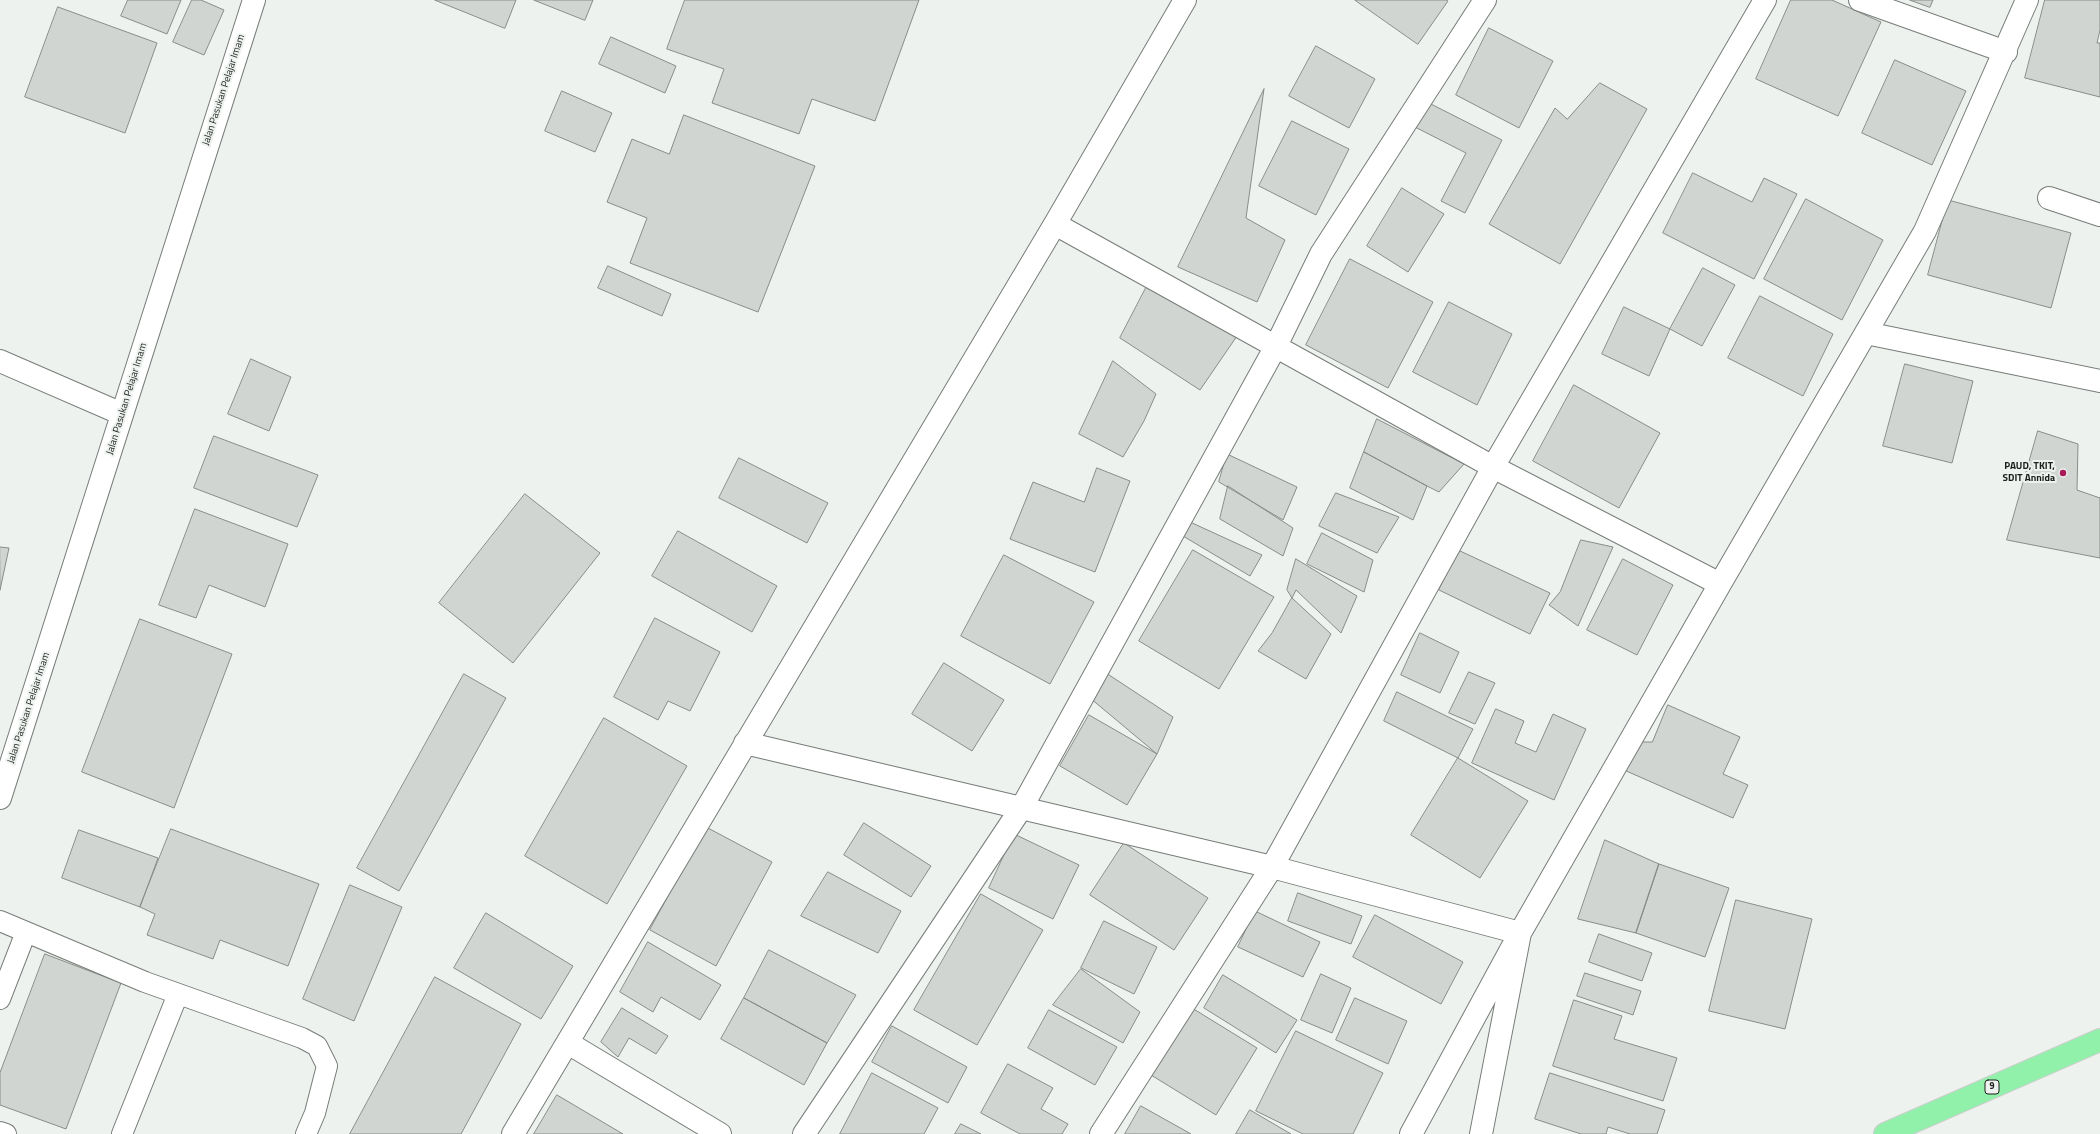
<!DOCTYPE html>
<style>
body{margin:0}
canvas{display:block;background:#edf2ee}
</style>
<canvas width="2100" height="1134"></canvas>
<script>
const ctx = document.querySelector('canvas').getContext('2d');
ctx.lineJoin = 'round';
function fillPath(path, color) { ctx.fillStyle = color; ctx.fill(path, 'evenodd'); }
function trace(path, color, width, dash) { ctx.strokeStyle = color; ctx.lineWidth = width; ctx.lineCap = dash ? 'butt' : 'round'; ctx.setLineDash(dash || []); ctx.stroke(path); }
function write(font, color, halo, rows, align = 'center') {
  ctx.font = font + ' "Titillium Web",sans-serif'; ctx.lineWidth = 4; ctx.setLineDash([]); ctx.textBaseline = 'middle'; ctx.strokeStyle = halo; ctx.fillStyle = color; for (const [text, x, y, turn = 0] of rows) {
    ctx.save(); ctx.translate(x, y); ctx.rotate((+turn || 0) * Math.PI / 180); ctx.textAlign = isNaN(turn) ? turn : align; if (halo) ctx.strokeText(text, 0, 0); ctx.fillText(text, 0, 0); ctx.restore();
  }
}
const building = new Path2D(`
 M128 0H181L167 34 121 16Z
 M192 0H201L224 10 204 55 173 42Z
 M435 0H516L505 28Z
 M534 0H593L585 20Z
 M685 0H919L875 121 812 99 799 134 712 103 724 69 667 49Z
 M1355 0H1446L1448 1 1418 44Z
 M1791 0H1832L1881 22 1838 116 1756 79Z
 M1910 0H1933L1930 7Z
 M2045 0H2100V30L2097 43H2100V97L2025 78Z
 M58 7 157 43 125 133 25 97Z
 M1489 28 1553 61 1519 128 1456 95Z
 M611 37 676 66 665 93 599 64Z
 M1316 46 1375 79 1349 128 1289 96Z
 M1895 60 1966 91 1932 165 1862 133Z
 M1600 83 1647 109 1560 264 1489 224 1555 108 1567 119Z
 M1264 89 1246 218 1285 240 1257 302 1178 267Z
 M562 91 612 113 595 152 545 131Z
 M1423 100 1502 140 1465 213 1441 201 1466 153 1411 125Z
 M684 115 815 166 758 312 630 263 647 218 607 202 632 139 669 154Z
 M1292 121 1349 149 1316 215 1259 186Z
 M1693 173 1752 202 1764 178 1797 194 1754 279 1663 233Z
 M1402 188 1444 214 1408 272 1367 246Z
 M1806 199 1883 240 1842 320 1764 279Z
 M1948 200 2071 233 2051 308 1928 275Z
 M1350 259 1433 302 1388 388 1306 345Z
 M608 266 671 294 662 316 598 288Z
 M1703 268 1735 285 1702 346 1670 329Z
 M1147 286 1237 336 1200 390 1120 338Z
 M1760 296 1833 334 1803 396 1728 358Z
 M1449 302 1512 334 1477 405 1413 372Z
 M1624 307 1670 329 1649 376 1602 354Z
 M251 359 291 377 269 431 228 414Z
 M1113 361 1156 394 1144 421 1123 457 1079 434Z
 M1905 364 1973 381 1952 463 1883 446Z
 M1574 385 1660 433 1619 508 1533 461Z
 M1377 419 1464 464 1439 492 1427 486 1364 452Z
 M2038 431 2078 444 2077 490 2100 498V558L2007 540Z
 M214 436 318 475 297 527 194 488Z
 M1364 452 1427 486 1413 520 1350 488Z
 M1227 454 1297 487 1283 520 1219 482Z
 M739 458 828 503 807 543 719 498Z
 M1097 468 1130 481 1095 572 1010 539 1033 482 1084 502Z
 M1228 486 1293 528 1283 556 1220 519Z
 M1336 493 1399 517 1377 553 1319 526Z
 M525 494 600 553 513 663 439 603Z
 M195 509 288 544 265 607 209 585 196 618 159 605Z
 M1190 522 1262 555 1250 576 1183 536Z
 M678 531 777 586 752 632 652 576Z
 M1322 533 1373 560 1364 592 1307 564Z
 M1581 540 1613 547 1578 626 1549 605 1560 592Z
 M0 547 9 548 0 590Z
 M1193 550 1274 597 1219 689 1139 641Z
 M1458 550 1550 593 1530 634 1439 590Z
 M1004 555 1094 602 1050 684 961 636Z
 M1296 559 1357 596 1341 633 1296 590 1292 598 1287 590Z
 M1623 559 1673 585 1637 655 1587 630Z
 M1292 598 1331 634 1306 679 1258 651 1272 633Z
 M655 618 720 652 690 711 668 701 658 720 614 697Z
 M140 619 232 654 174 808 82 772Z
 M1420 633 1459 652 1440 693 1401 675Z
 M944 663 1004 700 972 751 912 714Z
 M1100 669 1173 717 1157 754 1090 698Z
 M1469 672 1495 683 1475 724 1449 713Z
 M464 674 506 698 399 891 357 868Z
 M1397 692 1473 729 1458 758 1384 721Z
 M1668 705 1740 737 1723 774 1748 785 1733 818 1624 770 1636 742H1652Z
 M1496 709 1524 721 1515 743 1536 752 1553 714 1586 729 1554 800 1472 763Z
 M1089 715 1157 754 1127 805 1060 766Z
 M604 718 687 766 607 904 525 856Z
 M1458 758 1528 801 1480 878 1411 835Z
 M864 823 931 866 911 897 844 855Z
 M706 827 772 862 716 966 650 930Z
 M171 829 319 884 288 966 220 940 213 959 147 935 155 914 140 907Z
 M79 830 158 858 140 907 62 878Z
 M1014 834 1079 865 1053 919 989 888Z
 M1605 840 1659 864 1636 933 1578 919Z
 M1124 843 1208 898 1174 950 1090 895Z
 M1659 864 1729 888 1705 957 1636 933Z
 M828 872 901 911 878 953 801 916Z
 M350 885 402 907 354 1021 303 999Z
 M1298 893 1362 916 1351 944 1288 921Z
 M981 894 1043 930 977 1045 914 1010Z
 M1736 900 1812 919 1785 1029 1709 1011Z
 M1255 911 1320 942 1303 977 1238 947Z
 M486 913 573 966 541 1019 454 968Z
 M1375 915 1463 962 1441 1004 1353 957Z
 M1104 921 1157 947 1134 994 1081 968Z
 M1599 934 1652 953 1642 981 1589 962Z
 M648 942 721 985 700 1020 661 997 653 1012 620 992Z
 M769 950 856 995 827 1043 744 998Z
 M45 954 121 983 66 1129 0 1105V1073Z
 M1081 969 1140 1012 1123 1043 1053 1005Z
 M1585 973 1641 991 1633 1015 1577 996Z
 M1321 974 1351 988 1332 1033 1301 1020Z
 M1223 975 1297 1020 1276 1053 1204 1008Z
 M435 977 521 1024 461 1134H350Z
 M744 998 827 1043 804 1085 721 1039Z
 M1355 998 1407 1021 1388 1064 1336 1040Z
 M1574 1000 1622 1016 1614 1039 1677 1058 1663 1101 1553 1066Z
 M622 1008 668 1036 656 1054 629 1038 618 1057 601 1042Z
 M1192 1008 1257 1048 1216 1115 1151 1075Z
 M1049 1010 1117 1047 1095 1085 1028 1048Z
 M892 1026 967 1067 948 1103 872 1062Z
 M1296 1031 1383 1073 1353 1134H1303L1256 1111Z
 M1008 1064 1053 1088 1041 1109 1068 1124 1062 1134H1020L981 1113Z
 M872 1073 938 1108 924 1134H840Z
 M1550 1073 1665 1110 1657 1134H1630L1608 1127 1606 1134H1581L1535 1119Z
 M557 1095 623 1134H534Z
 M1141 1106 1191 1134H1125Z
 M1250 1110 1291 1134H1236Z
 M961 1124 981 1134H955Z`);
const lane = new Path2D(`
 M0 921 145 982 302 1038 317 1046 327 1066 315 1113 306 1134
 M0 999 26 932
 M0 1132 6 1134
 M122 1134 178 994`);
const street = new Path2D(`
 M1860 0 2006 52
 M2049 198 2100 215
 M1055 224 1493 467 1720 584
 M1866 333 2100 381
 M0 361 122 414
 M745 743 1272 867 1520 933 1481 1134
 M0 798 254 0
 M568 1043 720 1134
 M513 1134 1055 224 1185 0
 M804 1134 1022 807 1276 346 1321 254 1485 0
 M1101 1134 1272 867 1493 467 1765 0
 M1411 1134 1520 933 1720 584 1925 231 2027 0`);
const highway = new Path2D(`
 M1885 1134 2100 1040`);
const markers = [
 [2063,473,4,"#a81a58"]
];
const shields = [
 [1992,1087,14]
];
const shieldNames = [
 ["9",1992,1087]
];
const streetNames = [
 ["Jalan Pasukan Pelajar Imam",224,90,-72],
 ["Jalan Pasukan Pelajar Imam",127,399,-73],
 ["Jalan Pasukan Pelajar Imam",29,708,-72]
];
const poiNames = [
 ["PAUD, TKIT,",2055,467],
 ["SDIT Annida",2055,479]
];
fillPath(building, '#d0d5d1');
trace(building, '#898d89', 1);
trace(lane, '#787d79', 22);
trace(street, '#787d79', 24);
trace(highway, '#cdcecd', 24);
trace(lane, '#fff', 20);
trace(street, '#fff', 22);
trace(highway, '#91f1aa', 22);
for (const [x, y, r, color] of markers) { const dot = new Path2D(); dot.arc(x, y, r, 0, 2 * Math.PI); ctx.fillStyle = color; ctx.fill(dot); trace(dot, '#edf2ee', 1.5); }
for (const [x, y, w] of shields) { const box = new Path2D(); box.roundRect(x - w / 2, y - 7, w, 14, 3); ctx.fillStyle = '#edf2ee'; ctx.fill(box); trace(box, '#1c1e1c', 1); }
write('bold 9px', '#1c1e1c', null, shieldNames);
write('10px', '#1c1e1c', '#edf2ee', streetNames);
write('bold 10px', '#1c1e1c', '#edf2ee', poiNames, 'right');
</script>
